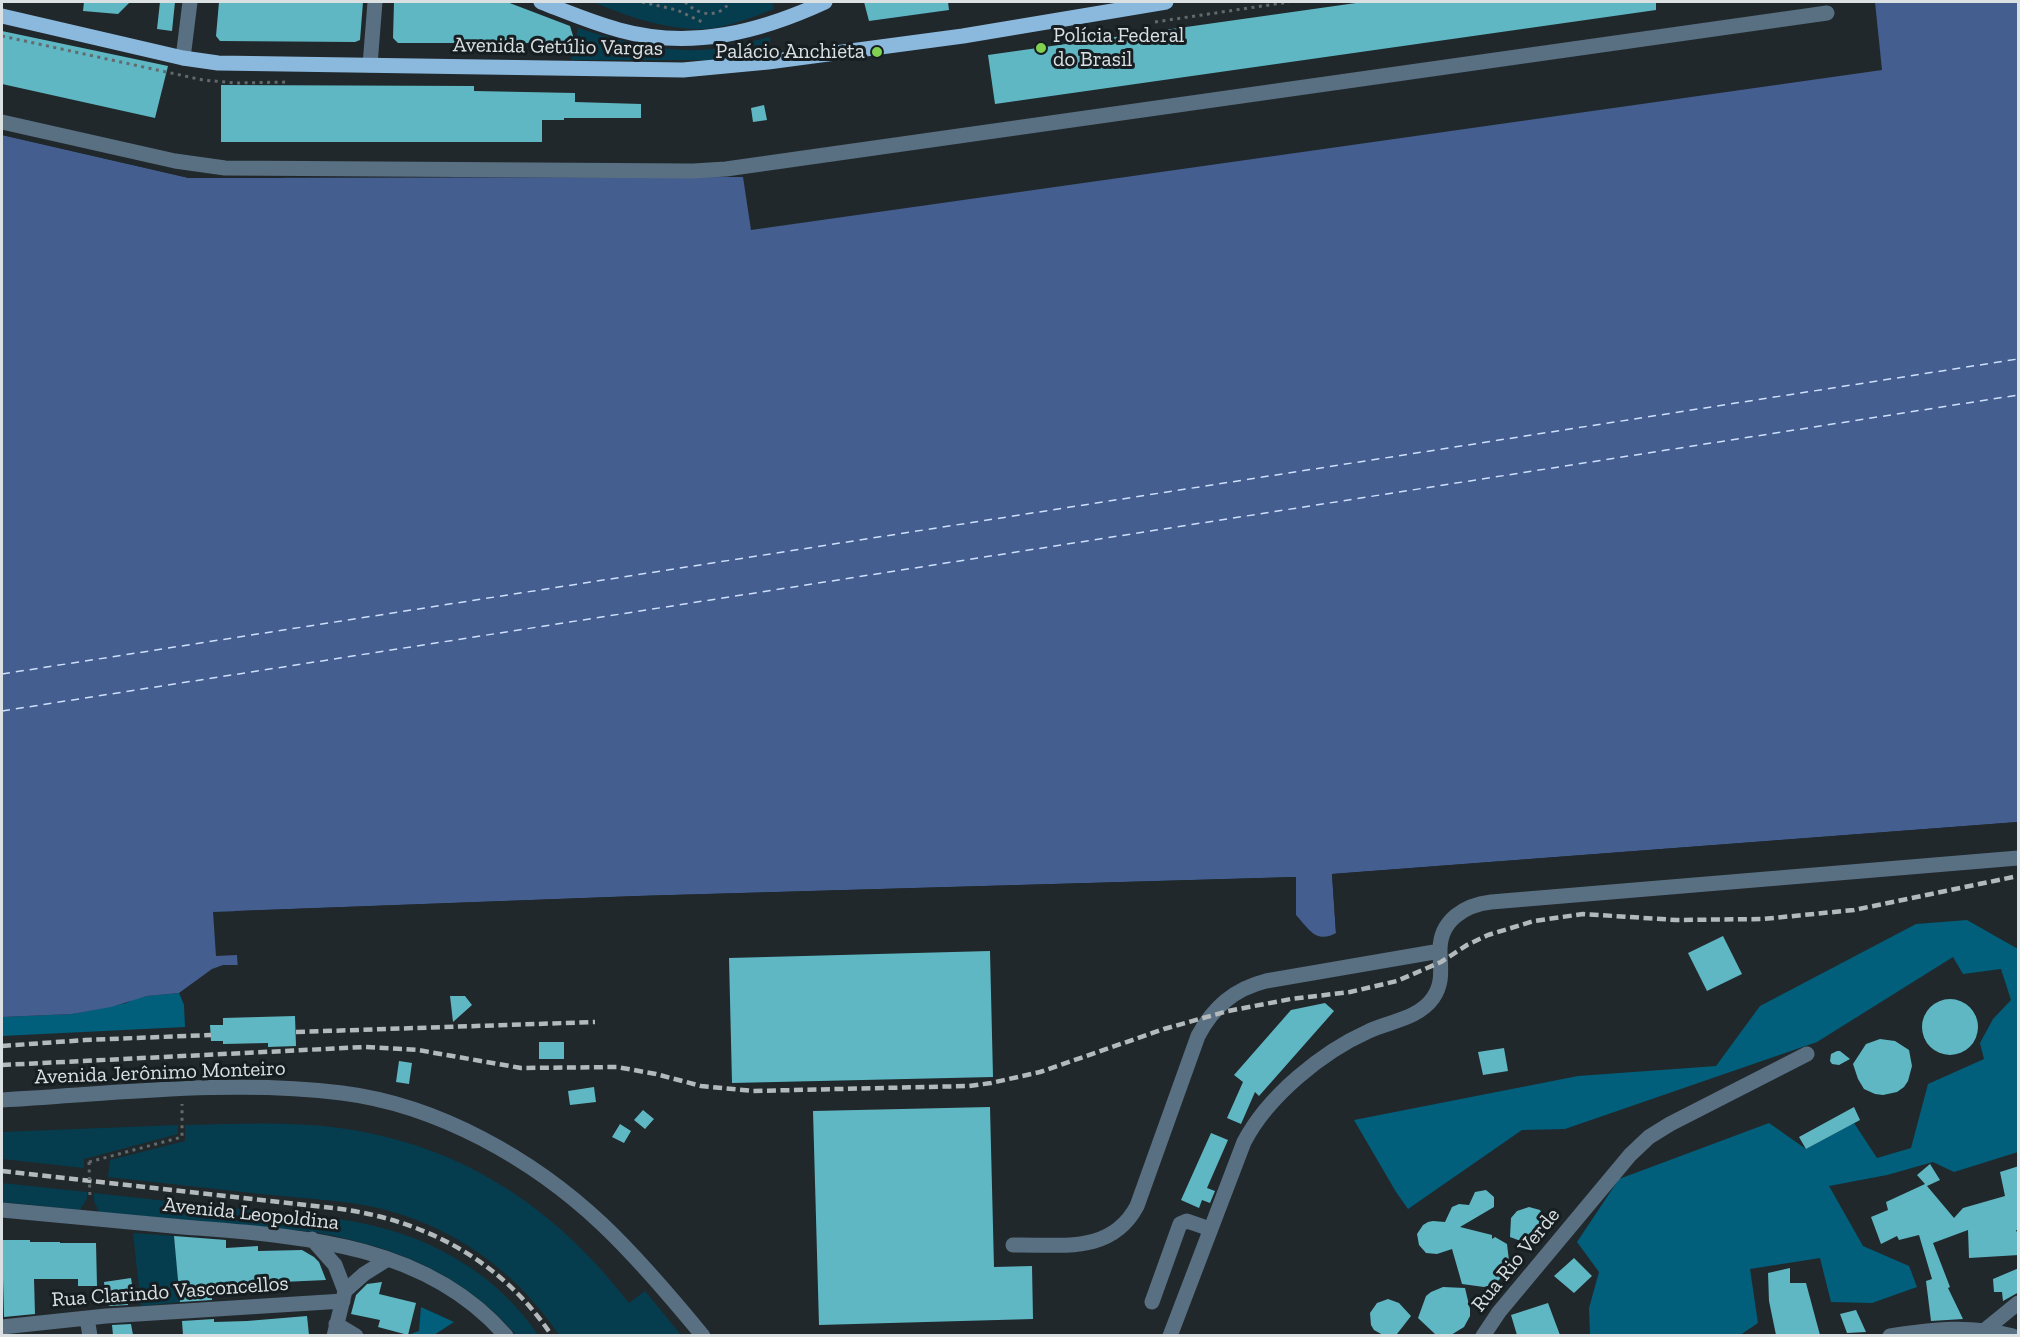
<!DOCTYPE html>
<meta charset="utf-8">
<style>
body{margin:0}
#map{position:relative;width:2020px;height:1337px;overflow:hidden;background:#20282b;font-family:"Zilla Slab",serif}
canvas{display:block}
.frame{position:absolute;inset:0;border:3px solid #dbe0e2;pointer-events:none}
</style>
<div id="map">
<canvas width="2020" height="1337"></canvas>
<div class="frame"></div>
</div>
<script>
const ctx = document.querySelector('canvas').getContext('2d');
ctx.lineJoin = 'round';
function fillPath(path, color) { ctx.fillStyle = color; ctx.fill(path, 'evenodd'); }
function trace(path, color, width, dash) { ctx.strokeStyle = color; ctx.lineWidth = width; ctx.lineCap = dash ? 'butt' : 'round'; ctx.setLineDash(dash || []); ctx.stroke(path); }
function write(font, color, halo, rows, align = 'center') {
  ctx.font = font + ' "Zilla Slab",serif'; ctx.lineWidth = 6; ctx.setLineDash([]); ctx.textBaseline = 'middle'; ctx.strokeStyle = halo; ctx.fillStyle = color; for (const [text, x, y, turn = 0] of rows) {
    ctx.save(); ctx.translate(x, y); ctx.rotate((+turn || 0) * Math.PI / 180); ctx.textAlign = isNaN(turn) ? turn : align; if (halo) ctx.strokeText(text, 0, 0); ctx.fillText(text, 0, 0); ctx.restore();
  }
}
const green = new Path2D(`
 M593 2H772L774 9C750 18 720 31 693 29 658 27 624 15 593 2Z
 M578 28C621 42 668 54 715 49 733 47 752 41 770 37V56L726 60H571Z
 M178 1125V1134L84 1159V1168L2 1159V1132Z
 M185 1125C237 1124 289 1121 340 1128 462 1145 555 1207 629 1303L645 1291 681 1335H559C515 1269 448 1222 369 1206 337 1200 303 1198 270 1195 216 1189 162 1183 108 1177L110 1160 185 1141Z
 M2 1183 87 1192V1198L80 1210 2 1202Z
 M94 1193C149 1199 203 1205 258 1211 294 1215 331 1216 366 1224 434 1238 500 1277 538 1335H516C463 1273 393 1246 314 1232L99 1212 94 1201Z
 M133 1233 174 1236 181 1302 141 1306Z`);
const forest = new Path2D(`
 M1967 920 2018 949V1152L1954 1172 1933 1162 1887 1175 1829 1186 1863 1246 1909 1266 1917 1287 1872 1303 1831 1302 1820 1258 1750 1269 1758 1323 1740 1335H1590L1589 1308 1599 1272 1577 1242 1619 1179 1769 1123 1806 1149 1854 1123 1877 1158 1911 1148 1928 1084 1984 1059 1980 1043 1993 1019 2011 1000 2001 969 1963 974 1953 957 1817 1042 1565 1129 1522 1130 1408 1209 1396 1192 1354 1120 1578 1076 1716 1066 1760 1006 1916 924Z
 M179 993 184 1005 185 1027 2 1036V1017L72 1014 126 1003C142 994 161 995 179 993Z
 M421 1307 454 1322 434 1335H408L419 1331Z`);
const water = new Path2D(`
 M1875 2H2018V822L1332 874 1336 933C1316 944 1309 929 1296 915V877L638 896 235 911 238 965H223L212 969 179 993 147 996 111 1007 72 1014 2 1017V135L189 178 743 177 751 230 1882 70Z`);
const pier = new Path2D(`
 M2 132 189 175H284V178H189L2 135Z
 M2018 822V825L1335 877 1339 933H1336L1332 874Z
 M1296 877V919L1293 915V880L638 899 238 914 241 965 238 968 237 955 216 956 213 912 638 896Z`);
const ferry = new Path2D(`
 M2 674 2018 359
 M2 711 2018 395`);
const building = new Path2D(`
 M84 2H130L118 14 83 11Z
 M160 2H175L172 31 157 29Z
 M219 2H363L360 40 355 42 220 41 216 36Z
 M394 2H507L570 26 573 36 571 43H398L393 38Z
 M864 2H948L949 10 869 21Z
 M1363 2H1656V10L995 104 988 55Z
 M2 31 168 66 155 118 2 84Z
 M221 85 474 86V91L575 93V102L641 104V118H564V120H542V142H221Z
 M764 105 767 120 753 122 751 108Z
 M1723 936 1742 974 1707 991 1688 953Z
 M990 951 993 1077 732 1083 729 958Z
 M450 996H465L472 1005 453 1022Z
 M1922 1027a28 28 0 1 1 56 0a28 28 0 1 1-56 0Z
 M1325 1003 1334 1011 1259 1096 1255 1092 1241 1124 1227 1118 1243 1082 1234 1075 1291 1010Z
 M295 1016 296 1046 268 1047V1043L223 1044V1041H211L210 1025H223V1018Z
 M1880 1039 1895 1041 1909 1050 1912 1066 1908 1081 1904 1087 1897 1092 1883 1095 1875 1094 1864 1089 1858 1079 1853 1064 1866 1044Z
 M539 1042H564V1059H539Z
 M1504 1048 1508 1071 1483 1075 1478 1052Z
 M1837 1051H1840L1850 1059 1839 1065 1832 1064 1830 1061 1831 1054Z
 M399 1061 412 1063 409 1084 396 1082Z
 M594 1087 596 1102 570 1105 568 1091Z
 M990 1107 994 1267 1032 1266 1033 1319 819 1325 813 1111Z
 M1854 1107 1860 1120 1806 1149 1799 1137Z
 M643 1110 654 1119 645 1129 634 1120Z
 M620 1124 631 1131 624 1143 612 1137Z
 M1211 1133 1228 1140 1207 1188 1215 1191 1210 1203 1202 1200 1199 1208 1181 1200Z
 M1930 1164 1940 1180 1927 1186 1954 1218 1963 1208 2005 1196 2000 1172 2019 1166V1230H2016L2019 1237V1255L1969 1258 1968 1230 1933 1243 1950 1287 1948 1288 1963 1319 1931 1321 1926 1281 1932 1279 1919 1235 1899 1240 1897 1236 1881 1244 1871 1217 1888 1210 1886 1202 1925 1184 1917 1175Z
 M1486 1190 1494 1197V1207L1460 1227 1492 1235V1239L1495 1237 1507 1244 1509 1261 1508 1269 1498 1281 1491 1285 1484 1287 1462 1284 1452 1249 1437 1254 1426 1253 1419 1245 1417 1234 1423 1225 1428 1222 1433 1221 1445 1222 1452 1207 1459 1204 1469 1205 1475 1192Z
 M1529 1207 1540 1210 1546 1220 1547 1226 1543 1237 1538 1241 1526 1243 1510 1237 1511 1218 1517 1211Z
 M174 1236 226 1240V1248L258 1246V1251L302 1250 314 1257 319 1262 326 1280 260 1283V1293L212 1296V1300L180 1302Z
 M2 1240H30V1242H60V1243H96L97 1286H78V1279H34L35 1314 4 1317Z
 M1574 1258 1592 1276 1574 1293 1554 1276Z
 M1790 1268V1283H1806L1820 1335H1776L1769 1301 1768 1273Z
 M2019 1268V1292L2003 1301 2002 1292H1994L1993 1279Z
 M131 1278 134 1297H127L128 1305 109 1306V1300H106L104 1282Z
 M382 1282 379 1294 416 1303 408 1335 378 1327 380 1320 351 1314 356 1295 367 1284Z
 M1443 1287 1465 1288 1470 1309V1316L1464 1327 1451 1335 1435 1334 1418 1318 1426 1296 1431 1292Z
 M1388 1299 1399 1303 1411 1316 1397 1334 1383 1335 1374 1330 1371 1325 1370 1313 1377 1303Z
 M1548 1303 1560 1335H1517L1511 1315Z
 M1856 1310 1866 1332 1847 1333 1840 1314Z
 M307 1316 309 1335H183L182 1321 214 1319V1322L247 1321Z
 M131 1324 133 1335H113L112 1325Z`);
const path = new Path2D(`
 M642 2 677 10 702 22
 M685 2C699 16 718 19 730 2
 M1155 22 1289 2
 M2 36 203 80 235 83 289 82
 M89 1162 182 1137V1104`);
const minor = new Path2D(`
 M183 58 190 2
 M370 65 375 2
 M2 122 175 161 225 168 693 171 726 169 1827 13
 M2 1100C111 1094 233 1079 342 1093 438 1105 533 1159 602 1224 639 1259 671 1297 703 1336
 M2 1210C62 1216 123 1221 183 1227 297 1236 425 1242 506 1336
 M312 1239 335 1265 345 1291
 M1013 1245C1060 1244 1111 1255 1137 1206L1198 1036C1213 1007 1234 989 1266 981L1440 951
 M1152 1302 1180 1224 1187 1221 1210 1229
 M87 1318 90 1336
 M336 1324 356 1336
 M2 1327 106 1316 343 1301
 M1980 1334 2018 1303
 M334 1336 345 1291 364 1274 388 1259
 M1170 1336 1244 1142C1268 1096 1322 1052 1369 1031 1390 1021 1418 1019 1433 998 1444 982 1440 968 1440 950 1440 920 1465 905 1491 902L2018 858
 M1483 1336 1499 1312 1630 1155 1649 1137 1670 1124 1807 1054
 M1890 1336C1934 1329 1969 1325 2013 1336`);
const major = new Path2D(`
 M541 2C567 12 593 23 619 30 691 50 760 32 825 2
 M2 16 183 58 218 63 683 70 768 62 963 36 1166 2`);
const rail = new Path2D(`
 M296 1032 595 1022
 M2 1046 85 1040 211 1035
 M2 1065 365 1047 418 1050 521 1068 617 1067 656 1074 701 1086 753 1091 969 1086 991 1083 1040 1072 1164 1029 1228 1011 1291 999 1350 992 1397 981 1441 962 1467 945 1488 935 1534 921 1583 914 1676 920 1763 919 1854 910 2018 876
 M2 1171 341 1209C427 1221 503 1262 552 1336`);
const pathBridge = new Path2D(`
 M89 1162 90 1199`);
const markers = [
 [1041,48,6,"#81d050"],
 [877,52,6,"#81d050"]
];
const poiNames = [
 ["Polícia Federal",1053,36],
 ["do Brasil",1053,60],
 ["Palácio Anchieta",865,52,"right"]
];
const streetNames = [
 ["Avenida Getúlio Vargas",558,47,1],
 ["Avenida Jerônimo Monteiro",160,1073,-2],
 ["Avenida Leopoldina",251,1214,6],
 ["Rua Rio Verde",1516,1260,-51],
 ["Rua Clarindo Vasconcellos",170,1292,-4]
];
fillPath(green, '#053d4f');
fillPath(forest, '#015f7b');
fillPath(water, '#435e8f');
fillPath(pier, '#20282b');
trace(ferry, '#cedffe', 1.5, [8, 6]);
fillPath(building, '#5fb7c4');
trace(path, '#636a6d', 3, [3, 4.5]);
trace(minor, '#596f82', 15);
trace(major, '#8bb9de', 15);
trace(rail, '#b4babc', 4.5, [9, 4.5]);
trace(pathBridge, '#636a6d', 3, [3, 4.5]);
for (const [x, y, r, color] of markers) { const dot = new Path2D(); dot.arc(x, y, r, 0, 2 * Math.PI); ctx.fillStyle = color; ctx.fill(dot); trace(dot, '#161e22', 2); }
write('21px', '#dbe0e2', '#161e22', poiNames, 'left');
write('21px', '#dbe0e2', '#161e22', streetNames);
</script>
